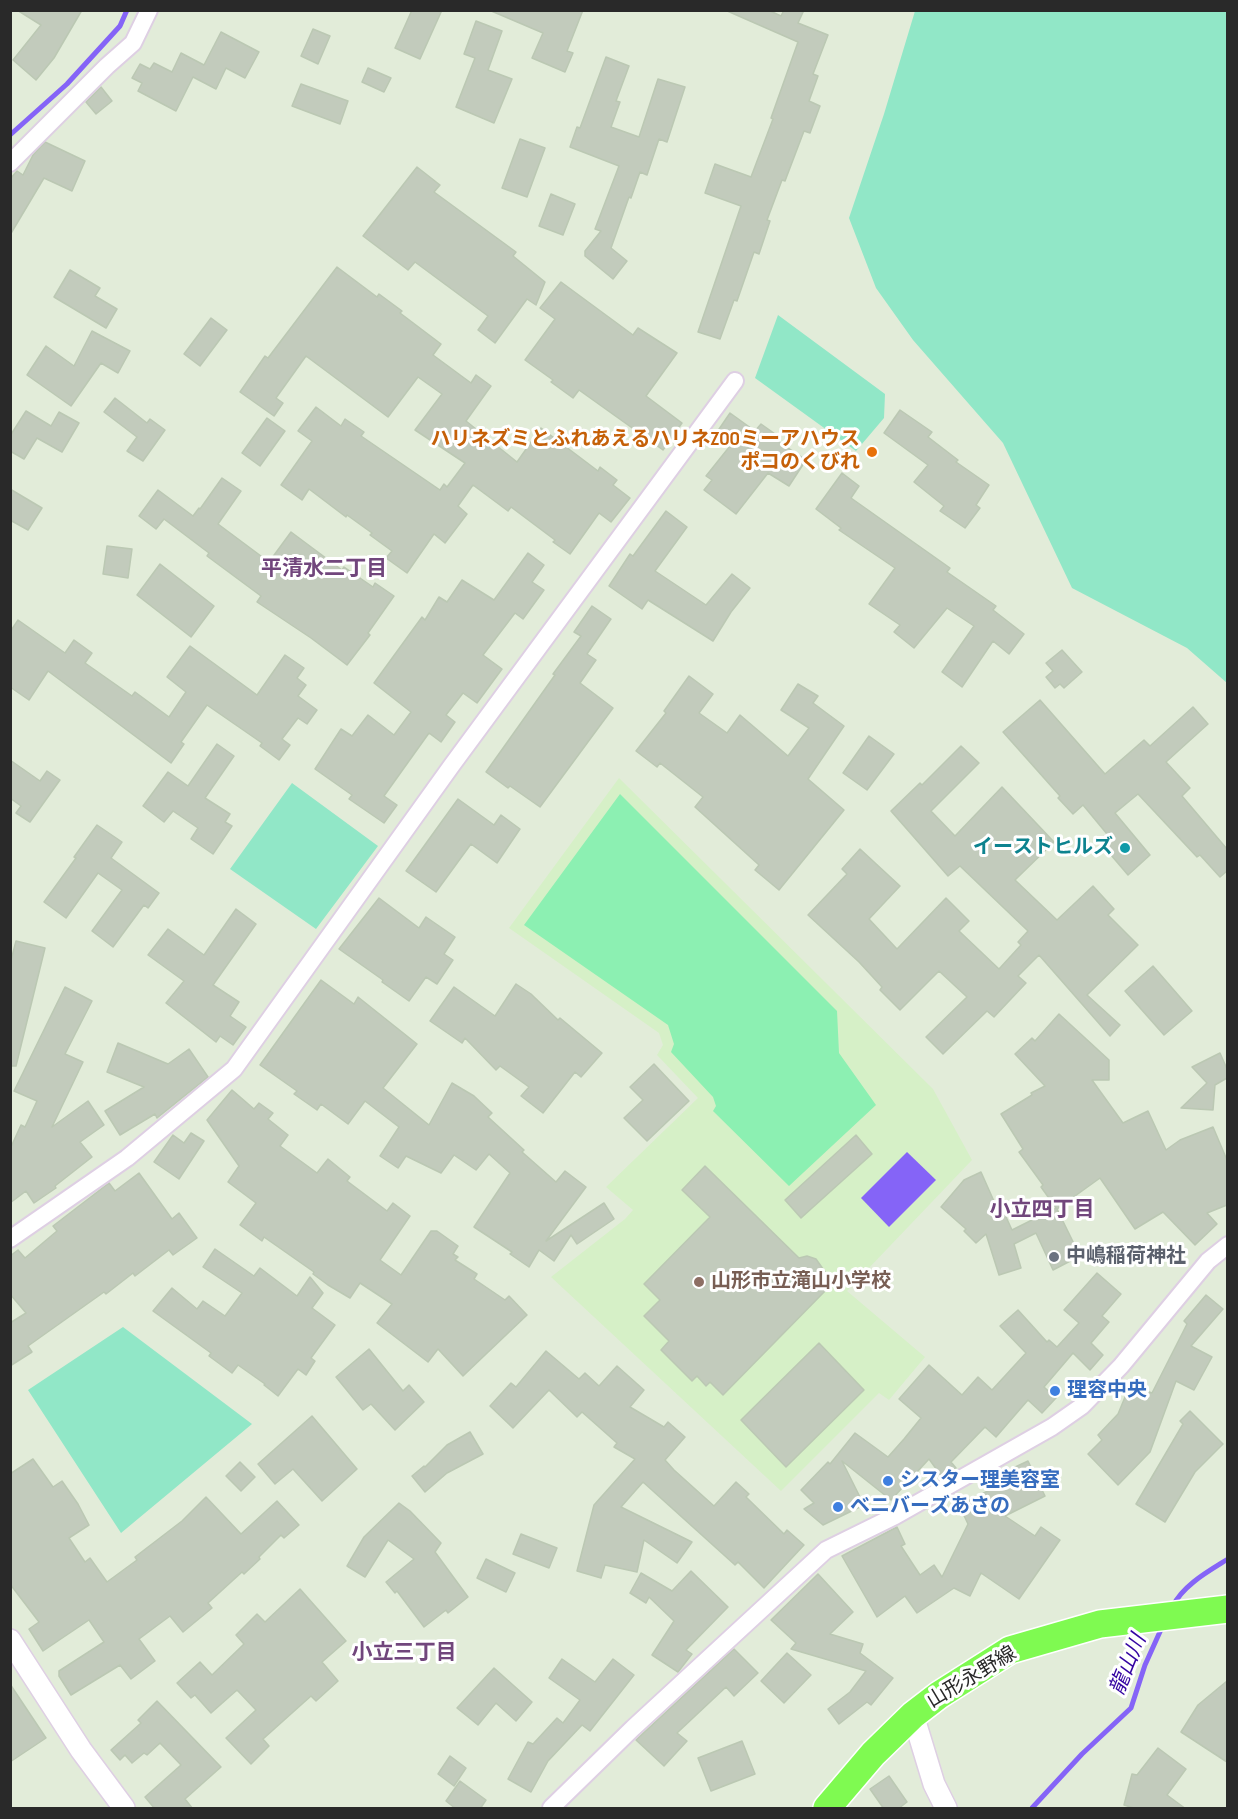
<!DOCTYPE html>
<meta charset="utf-8">
<style>
body{margin:0}
#map{position:relative;width:1238px;height:1819px;overflow:hidden;background:#e2ecd9;font-family:"Sofia Sans Condensed",sans-serif}
canvas{display:block}
.frame{position:absolute;inset:0;border:12px solid #292929;pointer-events:none}
</style>
<div id="map">
<canvas width="1238" height="1819"></canvas>
<div class="frame"></div>
</div>
<script>
const ctx = document.querySelector('canvas').getContext('2d');
ctx.lineJoin = 'round';
function fillPath(path, color) { ctx.fillStyle = color; ctx.fill(path, 'evenodd'); }
function trace(path, color, width, dash) { ctx.strokeStyle = color; ctx.lineWidth = width; ctx.lineCap = dash ? 'butt' : 'round'; ctx.setLineDash(dash || []); ctx.stroke(path); }
function write(font, color, halo, rows, align = 'center') {
  ctx.font = font + ' "Sofia Sans Condensed","Noto Sans JP",sans-serif'; ctx.lineWidth = 6; ctx.setLineDash([]); ctx.textBaseline = 'middle'; ctx.strokeStyle = halo; ctx.fillStyle = color; for (const [text, x, y, turn = 0] of rows) {
    ctx.save(); ctx.translate(x, y); ctx.rotate((+turn || 0) * Math.PI / 180); ctx.textAlign = isNaN(turn) ? turn : align; if (halo) ctx.strokeText(text, 0, 0); ctx.fillText(text, 0, 0); ctx.restore();
  }
}
const education = new Path2D(`
 M619 778 933 1089 972 1160 847 1291 925 1357 889 1400 879 1393 781 1491 551 1277 625 1219 633 1210 606 1187 698 1098 657 1055 663 1045 659 1033 509 928Z`);
const green = new Path2D(`
 M915 11H1227V683L1187 648 1072 588 1003 443 913 340 876 288 849 218 884 114Z
 M778 315 885 394 884 418 856 451 755 378Z
 M292 783 378 846 316 929 230 869Z
 M123 1327 252 1424 121 1533 28 1390Z`);
const pitch = new Path2D(`
 M620 794 837 1011 839 1053 876 1105 789 1186 713 1111 716 1106 713 1097 671 1052 674 1044 668 1025 524 925Z`);
const water = new Path2D(`
 M907 1152 936 1180 889 1227 861 1198Z`);
const stream = new Path2D(`
 M10 135 67 84 120 26 127 10
 M1173 1606C1183 1585 1209 1571 1228 1559
 M1032 1808 1082 1754 1131 1708 1145 1665 1163 1625`);
const building = new Path2D(`
 M17 10H82L54 58 36 80 13 60 41 25Z
 M412 10H442L420 59 395 48Z
 M489 10H583L567 51 573 53 565 72 532 58 543 33Z
 M725 10H768L781 16 784 10H804L798 23 828 35 813 74 818 76 809 101 820 106 810 133 804 131 785 181 782 180 767 220 770 221 759 254 754 252 737 301 734 300 720 339 698 332 741 206 705 193 715 164 751 177 773 119 771 118 798 42Z
 M476 21 502 31 488 70 512 79 494 123 456 107 475 58 464 54Z
 M313 29 330 36 318 64 301 56Z
 M221 32 259 52 245 78 226 68 216 89 193 77 176 111 138 91 142 83 132 78 140 64 150 69 154 63 172 72 181 53 204 65Z
 M606 57 629 66 616 101 620 102 611 127 639 137 658 79 685 87 667 142 659 139 647 175 640 172 631 198 629 197 611 248 627 261 613 279 585 256V251L601 231 595 229 619 166 570 147 577 127 580 128Z
 M368 68 391 78 384 92 362 82Z
 M301 84 348 101 340 124 292 106Z
 M101 87 112 101 96 114 86 102Z
 M520 139 545 148 527 197 502 188Z
 M45 142 85 161 72 191 44 178 10 235V179L17 171 23 175 33 155Z
 M417 167 440 185 434 192 516 252 513 256 545 282 536 305 527 299 495 343 478 330 488 316 415 262 408 270 363 236Z
 M551 194 575 204 563 235 539 226Z
 M337 267 377 297 379 294 402 311 400 313 441 344 433 355 471 383 476 375 491 386 466 421 517 462 541 428 598 471 600 467 617 480 613 485 630 498 611 522 599 513 570 554 553 542 555 540 511 507 508 511 473 485 458 506 467 514 445 543 434 534 407 573 386 558 392 551 370 535 372 533 347 515 346 517 309 489 302 500 281 485 312 441 298 431 316 407 341 426 345 419 364 432 361 436 440 490 444 484 447 487 465 463 415 430 442 394 418 377 388 417 306 356 276 398 283 403 274 416 240 392 265 356 268 358Z
 M70 270 100 288 95 296 117 309 106 328 54 297Z
 M561 282 633 335 638 328 677 353 646 396 682 423 663 450 579 390 573 398 551 382 553 380 525 360 555 319 540 308Z
 M211 318 227 330 200 366 184 354Z
 M92 331 130 351 118 373 101 363 71 406 27 375 46 346 74 366Z
 M115 398 147 423 150 419 165 430 143 461 127 451 137 437 104 412Z
 M900 410 932 432 928 437 958 460 956 462 989 485 976 505 980 508 965 528 940 511 944 506 914 482 928 465 884 433Z
 M26 411 51 426 59 412 79 423 62 452 37 438 24 459 10 451V436Z
 M730 413 755 431 761 424 778 436 775 439 806 460 789 486 768 473 736 514 704 490 712 480 706 476 730 446 715 435Z
 M267 418 285 431 260 466 242 453Z
 M842 473 859 486 851 498 950 568 947 572 996 606 993 610 1024 634 1009 654 993 641 962 687 942 672 974 626 947 608 914 648 894 632 900 625 869 604 895 568 839 530 841 528 816 509Z
 M222 478 241 491 218 524 269 562 291 532 342 570 344 567 373 587 375 583 394 596 368 633 370 635 347 665 311 638 257 602 261 596 207 556 209 553 164 519 156 529 139 516 158 490 193 516 199 508 200 509Z
 M10 489 42 508 28 530 10 520Z
 M666 511 687 527 655 571 706 605 732 574 750 588 731 612 713 641 648 600 642 609 609 586 630 554 633 556Z
 M107 546 132 549 128 578 103 574Z
 M528 553 544 565 532 582 544 590 523 619 515 613 483 655 502 669 477 703 463 693 446 715 455 722 441 742 429 733 384 796 397 805 384 823 349 799 352 795 315 769 341 729 352 736 368 715 394 735 411 712 374 683 422 617 425 620 439 597 447 602 462 580 494 600Z
 M160 564 214 606 191 637 137 595Z
 M592 606 611 619 587 654 596 660 580 683 613 708 540 807 510 786 508 788 486 772 555 675 553 674 581 636 574 632Z
 M18 620 65 653 74 640 92 653 85 663 132 696 135 692 169 717 186 692 167 677 190 646 257 695 285 655 304 668 297 678 306 685 298 696 317 710 307 724 298 718 282 739 290 745 279 760 260 746 262 743 207 705 181 742 184 744 171 763 48 671 29 700 10 687V632Z
 M1062 650 1082 672 1064 688 1060 684 1055 688 1046 677 1053 671 1046 663Z
 M689 676 713 694 699 713 727 733 740 715 788 756 809 728 781 710 798 684 818 696 813 703 844 726 808 779 844 810 779 890 755 870 759 865 695 807 703 797 660 763 657 767 636 751 666 713 664 711Z
 M1040 700 1105 774 1144 740 1150 746 1193 707 1208 724 1166 762 1190 788 1182 796 1227 849V871L1220 877 1200 855 1197 857 1138 794 1115 813 1150 855 1128 875 1099 841 1107 834 1083 805 1073 814 1058 798 1060 796 1003 732Z
 M869 736 894 754 867 790 843 773Z
 M217 744 234 756 205 798 230 814 225 822 232 826 213 854 191 839 198 828 173 811 164 822 143 806 168 772 188 786Z
 M961 746 979 763 931 811 955 836 1002 787 1054 842 1015 880 1057 920 1093 886 1114 909 1108 915 1138 945 1087 995 1120 1025 1110 1036 1039 955 1018 976 1026 983 994 1017 987 1011 943 1054 926 1037 967 997 939 971 900 1010 880 990 882 987 859 962 808 915 847 874 842 869 860 849 900 886 869 919 897 949 946 898 969 921 959 931 999 969 1021 945 1018 942 1028 931 960 866 948 876 891 811 920 783 922 785Z
 M10 760 40 781 47 771 60 780 30 822 16 813 21 806 10 798Z
 M458 799 494 825 501 815 520 829 497 863 471 844 436 892 406 871Z
 M97 825 122 842 111 858 159 893 148 908 144 905 113 947 92 931 122 890 98 873 66 918 44 902 76 858 74 857Z
 M379 898 419 928 426 917 455 937 444 954 453 960 437 984 426 977 409 1001 382 982 383 980 339 949Z
 M236 909 256 924 213 985 239 1002 230 1016 246 1027 233 1045 220 1036 216 1042 166 1003 184 981 148 955 168 929 204 955Z
 M16 941 45 948 16 1066H10V964Z
 M1153 966 1192 1011 1164 1035 1125 991Z
 M321 980 354 1004 358 997 417 1044 383 1088 429 1125 452 1083 474 1096 492 1113 488 1117 524 1150 522 1152 556 1182 565 1171 586 1187 546 1241 604 1203 614 1219 577 1244 571 1235 554 1261 539 1250 529 1267 510 1254 512 1252 474 1227 510 1173 489 1154 476 1170 454 1155 441 1173 406 1156 398 1168 380 1156 399 1127 365 1101 348 1124 321 1104 317 1110 294 1094 297 1091 260 1065Z
 M516 984 531 994 558 1020 560 1018 602 1053 581 1077 575 1072 543 1113 521 1096 529 1087 500 1066 496 1070 465 1038 462 1043 430 1021 454 987 495 1016Z
 M65 987 92 1001 65 1054 83 1062 52 1127 88 1101 104 1125 80 1142 92 1157 55 1186 56 1188 34 1203 26 1191 10 1203V1149L21 1125 25 1127 37 1101 14 1091Z
 M1059 1014 1109 1060V1080H1092L1123 1123 1148 1111 1166 1150 1180 1140 1213 1127 1227 1160V1205L1207 1213 1217 1224 1195 1245 1163 1212 1135 1229 1100 1178 1057 1209 1080 1256 1053 1270 1036 1233 1014 1244 1021 1268 999 1275 986 1234 976 1243 964 1231 966 1229 941 1207 964 1180 981 1172 997 1208 1001 1206 1012 1230 1056 1208 1041 1187 1043 1185 1019 1152 1023 1149 1001 1114 1032 1095 1031 1093 1045 1086 1015 1054 1032 1038 1035 1041Z
 M118 1043 168 1064 189 1049 208 1077 157 1118 155 1114 120 1135 105 1111 144 1087 107 1072Z
 M1220 1053 1227 1069V1078L1215 1085 1213 1110 1181 1108 1207 1083 1192 1067Z
 M654 1064 689 1101 647 1141 624 1118 643 1100 630 1087Z
 M232 1090 254 1109 259 1103 273 1113 268 1119 288 1135 280 1146 317 1173 328 1159 350 1177 347 1181 387 1211 393 1203 410 1216 380 1260 401 1275 431 1231H437L458 1246 453 1254 458 1257 455 1260 477 1274 474 1279 505 1300 509 1296 527 1315 463 1376 438 1349 428 1362 377 1323 392 1304 360 1283 350 1298 328 1285 313 1274 314 1272 264 1237 262 1241 240 1225 256 1203 228 1182 239 1166 207 1120Z
 M191 1133 204 1141 179 1179 154 1162 173 1135 184 1143Z
 M856 1135 872 1154 801 1218 785 1200Z
 M705 1166 799 1258 807 1256 816 1259 828 1276V1288L723 1395 710 1382 706 1386 697 1376 692 1381 661 1350 669 1341 644 1316 660 1300 644 1284 710 1217 682 1190Z
 M139 1173 172 1219 179 1213 197 1238 173 1255 169 1250 135 1276 133 1273 106 1294 104 1292 28 1346 32 1352 10 1366V1323L26 1313 10 1294V1256L18 1250 25 1258 57 1231 53 1226 109 1183 115 1191Z
 M215 1249 254 1276 260 1268 297 1296 310 1277 323 1293 312 1308 335 1325 311 1358 315 1361 306 1375 298 1369 278 1396 264 1385 265 1384 238 1365 232 1373 209 1356 211 1353 153 1311 172 1288 197 1309 203 1301 225 1316 242 1293 203 1267Z
 M1097 1273 1121 1294 1102 1316 1109 1322 1091 1343 1103 1355 1090 1370 1073 1353 1044 1387 1056 1398 1042 1413 1028 1400 996 1437 985 1427 951 1462 956 1468 942 1477 929 1459 891 1500 842 1461 864 1505 823 1525 804 1509 814 1503 801 1490 828 1462 830 1464 855 1433 888 1457 904 1439 921 1418 899 1399 929 1365 962 1395 978 1377 992 1390 1026 1353 1000 1326 1018 1310 1047 1342 1049 1340 1057 1347 1079 1323 1064 1310Z
 M1206 1295 1223 1309 1191 1346 1212 1357 1194 1390 1176 1381 1150 1452 1118 1485 1088 1454 1102 1440 1098 1435 1118 1414 1130 1385 1152 1393 1187 1324 1184 1321Z
 M819 1343 864 1390 786 1467 741 1420Z
 M369 1349 403 1391 409 1385 424 1402 395 1430 371 1404 363 1410 336 1377Z
 M546 1351 579 1379 585 1373 599 1386 617 1366 644 1390 630 1407 664 1427 668 1422 685 1437 665 1460 674 1470 714 1506 736 1482 749 1494 746 1497 784 1534 787 1530 804 1545 764 1588 738 1562 735 1565 643 1482 621 1507 692 1542 677 1563 644 1540 637 1572 605 1565 601 1578 577 1571 594 1505 635 1459 614 1447 617 1443 582 1412 577 1417 549 1390 513 1428 490 1406 511 1383 516 1387Z
 M1190 1411 1223 1444 1195 1472 1165 1522 1136 1504 1183 1424 1180 1421Z
 M312 1416 357 1469 322 1501 293 1469 275 1484 258 1464Z
 M470 1432 483 1454 447 1473 425 1492 412 1476 424 1466 425 1467 447 1445Z
 M33 1459 53 1487 62 1481 78 1504 89 1525 69 1538 85 1562 90 1558 107 1582 137 1560 135 1557 182 1521 206 1497 241 1534 277 1501 299 1525 284 1538 281 1535 259 1557 260 1559 244 1574 242 1572 208 1603 212 1608 183 1632 170 1616 139 1639 155 1661 131 1679 120 1665 71 1695 59 1676V1671L104 1642 89 1620 43 1651 29 1629 39 1622 10 1584V1474Z
 M1028 1461 1045 1496 1005 1516 1035 1536 1041 1527 1060 1540 1019 1599 981 1573 970 1596 954 1588 917 1613 905 1596 877 1617 842 1556 897 1527 905 1544 901 1546 920 1575 934 1565 942 1577 968 1524 959 1505 996 1487 992 1478Z
 M240 1462 255 1477 241 1491 226 1476Z
 M399 1503 410 1511 441 1543 435 1552 468 1597 448 1613 446 1610 424 1627 397 1591 395 1593 386 1582 414 1559 388 1540 365 1577 347 1566 364 1537Z
 M521 1534 557 1548 549 1568 513 1554Z
 M486 1559 515 1573 506 1592 477 1578Z
 M691 1571 728 1607 686 1650 692 1654 678 1672 652 1655 674 1621 649 1597 646 1603 630 1593 641 1573 672 1591Z
 M818 1574 853 1612 830 1634 863 1644 860 1653 893 1678 871 1705 867 1702 839 1724 828 1709 850 1692 866 1671 791 1649 796 1643 771 1620Z
 M300 1589 346 1641 322 1662 338 1681 316 1701 311 1696 263 1739 269 1746 251 1764 226 1738 256 1710 237 1690 211 1713 195 1695 191 1698 177 1683 200 1662 212 1675 244 1644 236 1635 257 1614 265 1622Z
 M734 1649 758 1673 734 1696 726 1687 677 1733 687 1741 664 1766 636 1740Z
 M787 1653 811 1675 784 1703 761 1681Z
 M562 1659 595 1682 613 1659 634 1675 590 1731 582 1725 548 1761 531 1792 508 1779 528 1742 533 1744 557 1718 563 1723 580 1700 549 1678Z
 M494 1668 532 1702 516 1721 496 1703 478 1725 457 1708Z
 M1227 1681V1762L1181 1732 1198 1705Z
 M10 1684 46 1738 10 1762Z
 M157 1701 221 1767 185 1799 193 1809H155L145 1797 181 1765 160 1743 147 1755 144 1753 132 1763 125 1755 120 1760 111 1750 141 1723 138 1720Z
 M742 1741 755 1774 711 1791 698 1758Z
 M1158 1748 1186 1769 1167 1795 1186 1809H1137L1124 1805 1132 1774 1137 1775Z
 M450 1756 466 1768 454 1786 438 1774Z
 M889 1776 907 1802 898 1809H884L870 1789Z
 M460 1781 486 1800 480 1809H456L446 1801Z`);
const minor = new Path2D(`
 M10 163 107 66 133 43 149 10
 M10 1239 127 1158 234 1069 452 765 735 381
 M551 1808 633 1728 826 1550 895 1516 1052 1427 1082 1406 1121 1366 1208 1261 1228 1245`);
const tertiary = new Path2D(`
 M10 1640 81 1750 124 1808
 M913 1715 934 1784 946 1808`);
const primary = new Path2D(`
 M827 1808 873 1754 913 1715 939 1695 1010 1650 1100 1624 1228 1609`);
const markers = [
 [872,452,6,"#e8710a"],
 [1125,848,6,"#0f9aa8"],
 [1054,1257,6,"#6b7280"],
 [699,1282,6,"#8d6e63"],
 [1055,1391,6,"#3f7fe0"],
 [888,1481,6,"#3f7fe0"],
 [838,1507,6,"#3f7fe0"]
];
const foodNames = [
 ["ハリネズミとふれあえるハリネZOOミーアハウス",860,440],
 ["ポコのくびれ",860,463]
];
const cultureNames = [
 ["イーストヒルズ",1113,848]
];
const worshipNames = [
 ["中嶋稲荷神社",1066,1257]
];
const educationNames = [
 ["山形市立滝山小学校",711,1282]
];
const shopNames = [
 ["理容中央",1067,1391],
 ["シスター理美容室",900,1481],
 ["ベニバーズあさの",850,1507]
];
const streetNames = [
 ["山形永野線",972,1678,-31]
];
const neighbourhoodNames = [
 ["平清水二丁目",324,570],
 ["小立四丁目",1042,1211],
 ["小立三丁目",404,1654]
];
const waterNames = [
 ["龍山川",1129,1665,-68]
];
fillPath(education, '#d6f0c7');
fillPath(green, '#91e7c7');
fillPath(pitch, '#8cf0b2');
fillPath(water, '#8564f7');
trace(stream, '#8564f7', 5);
fillPath(building, '#c2cbbc');
trace(building, '#bbc8b3', 1.5);
trace(minor, '#decfe3', 20);
trace(tertiary, '#decfe3', 24);
trace(primary, '#fff', 30);
trace(minor, '#fff', 16);
trace(tertiary, '#fff', 21);
trace(primary, '#7ffa51', 27);
for (const [x, y, r, color] of markers) { const dot = new Path2D(); dot.arc(x, y, r, 0, 2 * Math.PI); ctx.fillStyle = color; ctx.fill(dot); trace(dot, '#fff', 2); }
write('bold 20px', '#c56008', '#fff', foodNames, 'right');
write('bold 20px', '#0d838f', '#fff', cultureNames, 'right');
write('bold 20px', '#5b616d', '#fff', worshipNames, 'left');
write('bold 20px', '#785e54', '#fff', educationNames, 'left');
write('bold 20px', '#366cbe', '#fff', shopNames, 'left');
write('20px', '#292929', '#fff', streetNames);
write('bold 21px', '#71467c', '#fff', neighbourhoodNames);
write('italic 21px', '#3404a2', '#fff', waterNames);
</script>
